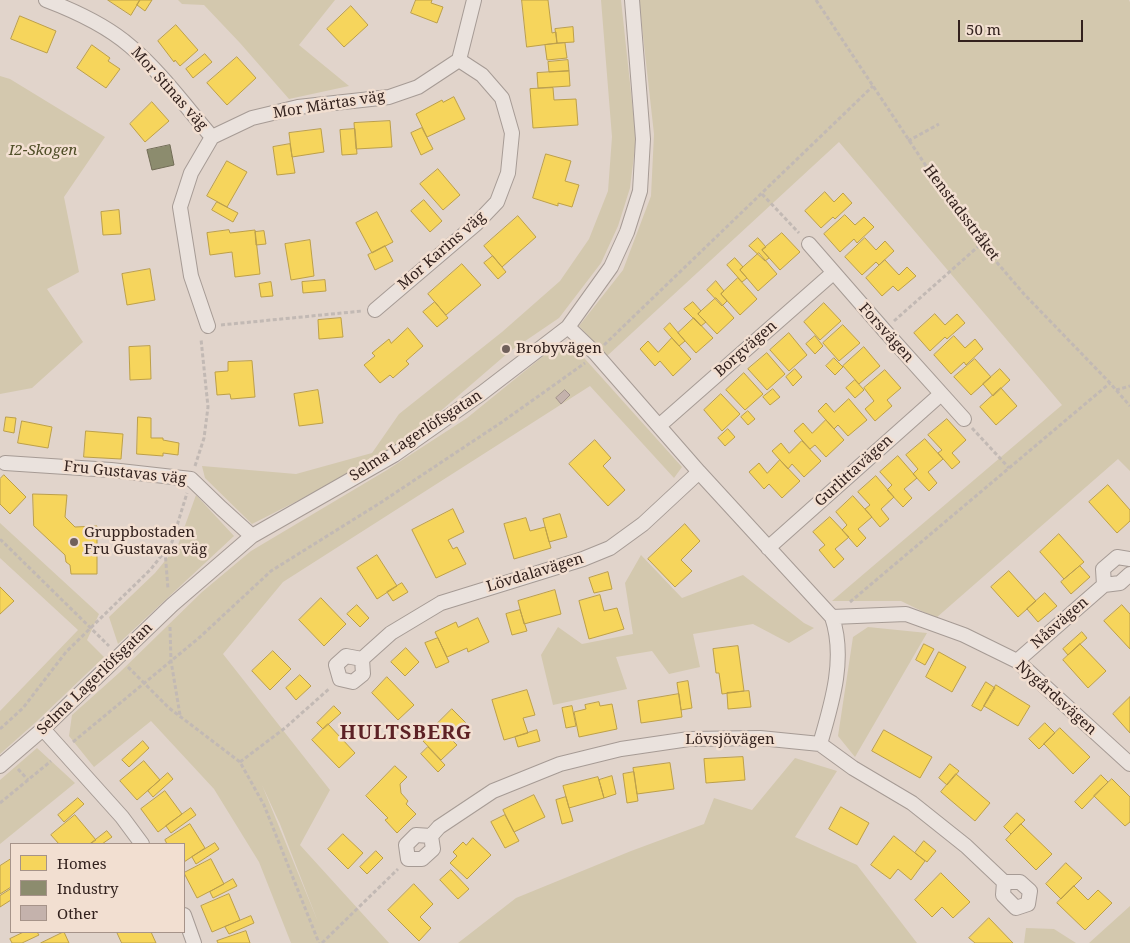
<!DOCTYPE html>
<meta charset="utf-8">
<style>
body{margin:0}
#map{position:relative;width:1130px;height:943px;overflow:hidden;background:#e1d4cb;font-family:"Noto Serif",serif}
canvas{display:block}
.legend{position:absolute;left:10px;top:843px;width:175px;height:90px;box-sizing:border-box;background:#f2dfd1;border:1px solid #a69389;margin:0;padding:6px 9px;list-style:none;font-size:15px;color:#33221e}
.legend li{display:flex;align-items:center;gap:10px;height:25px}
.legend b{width:25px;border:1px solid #a69389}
.scale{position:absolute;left:958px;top:20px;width:125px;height:22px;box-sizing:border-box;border:2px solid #33221e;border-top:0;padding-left:6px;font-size:15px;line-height:18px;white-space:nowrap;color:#33221e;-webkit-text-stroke:4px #f2dfd1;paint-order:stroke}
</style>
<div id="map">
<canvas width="1130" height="943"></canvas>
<ul class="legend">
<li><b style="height:14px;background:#f6d55c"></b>Homes</li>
<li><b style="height:14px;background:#8c8c6e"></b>Industry</li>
<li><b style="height:14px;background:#c4b2ac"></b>Other</li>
</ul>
<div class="scale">50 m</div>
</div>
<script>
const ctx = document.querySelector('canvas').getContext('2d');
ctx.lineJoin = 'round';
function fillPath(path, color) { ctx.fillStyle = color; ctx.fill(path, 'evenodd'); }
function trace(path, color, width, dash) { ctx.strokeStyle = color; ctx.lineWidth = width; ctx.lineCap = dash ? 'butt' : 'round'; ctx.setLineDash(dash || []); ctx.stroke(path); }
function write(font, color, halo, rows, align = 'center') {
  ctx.font = font + ' "Noto Serif",serif'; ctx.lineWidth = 5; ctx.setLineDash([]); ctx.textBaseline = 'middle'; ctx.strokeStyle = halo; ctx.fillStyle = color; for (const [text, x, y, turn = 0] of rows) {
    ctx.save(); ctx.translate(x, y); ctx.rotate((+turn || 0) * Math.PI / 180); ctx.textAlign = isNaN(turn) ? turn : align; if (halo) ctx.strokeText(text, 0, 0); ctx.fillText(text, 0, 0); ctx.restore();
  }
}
const green = new Path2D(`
 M178 0H335L299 45 349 86 289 99 240 43 204 5 182 4Z
 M601 0H621L636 139 630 188 618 226 601 263 559 318 509 352 414 434 372 463 252 524 205 478 202 466 296 474 372 453 399 414 502 332 560 281 589 239 608 191 612 137Z
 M639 0H1129L1130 2V471L1118 459 936 618 901 601H832L1062 405 839 142 607 356 579 326 623 270 651 196 654 134Z
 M0 76 10 79 105 137 64 197 79 272 47 289 83 342 32 388 0 394Z
 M552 349 577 350 682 467 674 478 590 386 283 582 223 654 330 790 300 845 389 943H291L259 862 214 789 151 721 94 767 69 736 72 715 120 672 202 592 251 551 387 470 467 418ZM262 785 280 824 318 922Z
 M196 495 234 536 118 644 109 617 155 573 178 545Z
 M0 523 99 614 87 640 104 657 36 722 0 754V711L78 630 0 558Z
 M641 555 682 598 743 575 804 623 814 628 789 643 753 624 693 634 700 667 669 674 652 651 616 657 627 689 553 705 541 655 558 627 582 644 633 634 625 583Z
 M868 627 927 633 855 757 838 736 853 637Z
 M37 748 75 783 0 844V780Z
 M795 758 837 771 795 837 857 865 917 943H458L516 898 631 851 704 824 714 798 752 810Z
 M1130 906V943H1089Z
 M1026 928 1054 929 1076 943H1024Z`);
const homes = new Path2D(`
 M108 0H140L131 15Z
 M140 0H152L145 11 137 5Z
 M416 0H432L431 3 443 7 437 23 411 13Z
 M522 0H548L552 33 556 32 557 43 527 47Z
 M351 6 368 25 344 47 327 29Z
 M20 16 56 31 47 53 11 39Z
 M176 25 198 50 180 66 175 60 174 62 158 41Z
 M573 27 574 42 557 43 555 29Z
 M565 43 567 58 547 60 545 45Z
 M92 45 110 58 108 61 120 69 106 88 77 68Z
 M205 54 212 62 193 78 186 69Z
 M237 57 256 78 227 105 207 83Z
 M568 60 569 71 549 72 548 62Z
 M569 71 570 86 538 88 537 73Z
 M553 88 554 100 576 99 578 125 533 128 530 89Z
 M454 97 465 119 427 137 416 114 442 100 443 102Z
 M152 102 169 121 145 142 130 124Z
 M390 121 392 147 356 149 354 123Z
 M422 128 433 149 421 155 411 133Z
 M321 129 324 152 292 157 289 133Z
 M355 129 357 154 342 155 340 130Z
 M290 144 295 173 277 175 273 147Z
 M546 154 571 161 565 181 579 185 572 207 558 203V206L533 198Z
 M227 161 247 172 227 207 207 196Z
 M438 169 460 195 443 210 420 184Z
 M825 192 834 202 843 193 852 203 835 219 833 217 821 228 805 211Z
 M424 200 442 221 430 232 411 211Z
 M217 202 238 213 233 222 212 210Z
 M119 210 121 234 103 235 101 212Z
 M377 212 393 242 372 253 356 223Z
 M845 215 855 225 864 217 874 227 857 243 854 239 840 252 824 234Z
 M518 216 536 237 502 267 484 246Z
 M229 230 230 233 255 230 260 274 235 277 232 252 210 255 207 233Z
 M264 231 266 244 256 245 255 232Z
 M782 233 800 252 780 270 762 250Z
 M758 238 766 247 762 250 769 258 765 261 749 246Z
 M865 238 876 250 885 241 894 251 879 265 876 262 862 275 845 257Z
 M310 240 314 276 291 280 285 244Z
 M385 246 393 261 375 270 368 255Z
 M759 253 777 274 758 291 740 270Z
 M493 256 506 272 498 279 484 263Z
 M735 258 743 267 740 270 747 278 742 282 727 265Z
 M885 260 899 275 907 267 916 276 898 291 893 286 882 296 866 278Z
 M462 264 481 285 446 315 428 294Z
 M150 269 155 300 127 305 122 274Z
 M738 278 757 299 740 315 721 294Z
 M325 280 326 291 303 293 302 282Z
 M716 281 724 291 721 294 727 301 722 306 707 290Z
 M271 282 273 296 261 297 259 284Z
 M716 298 734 318 717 334 698 314Z
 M435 302 448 318 437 327 423 312Z
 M693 302 701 311 698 314 706 322 701 326 684 309Z
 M824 303 841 321 820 340 804 322Z
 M935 314 945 325 957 314 965 323 947 339 945 337 930 351 914 333Z
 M341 318 343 337 319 339 318 320Z
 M694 318 713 338 696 353 678 333Z
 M670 323 685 341 679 346 664 329Z
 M843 325 860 343 839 361 823 343Z
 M408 328 423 346 406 361 409 364 393 378 390 375 380 383 364 365 375 356 372 353 389 339 391 343Z
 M789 333 807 355 789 371 770 350Z
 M815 336 823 346 815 354 806 344Z
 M954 336 965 348 975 339 983 349 966 365 964 362 951 374 934 355Z
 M672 338 691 359 673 376 660 361 655 366 640 349 648 341 658 352Z
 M150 346 151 379 130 380 129 347Z
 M864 347 880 366 859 384 843 366Z
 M767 353 785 374 767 390 748 369Z
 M834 358 843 367 835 375 826 366Z
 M975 359 991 377 971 395 954 377Z
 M252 361 255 397 231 399 230 394 217 395 215 372 228 371V362Z
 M795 369 802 377 793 386 786 377Z
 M1000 369 1010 380 993 396 983 384Z
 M885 370 901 388 887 400 892 406 875 421 865 409 874 401 864 388Z
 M744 373 763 394 745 410 726 390Z
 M855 380 864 390 855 398 846 388Z
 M1001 388 1017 406 996 425 980 407Z
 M773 389 780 397 770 405 763 397Z
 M318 390 323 423 299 426 294 394Z
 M721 394 740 414 722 431 704 410Z
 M849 399 867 420 848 436 838 425 834 429 818 411 826 403 834 412Z
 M748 411 755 419 748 425 741 417Z
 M6 417 16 418 14 433 4 431Z
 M138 417 151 418V438H163V440L179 443 178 455 163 453V456L137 454Z
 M947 419 966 440 952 453 960 462 952 469 938 453 942 450 928 435Z
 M826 420 844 440 826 457 815 445 810 449 794 431 803 423 812 433Z
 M22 421 52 427 48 448 18 443Z
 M728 429 735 437 725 446 718 438Z
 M86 431 123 434 121 459 84 457Z
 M925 439 943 459 928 472 937 483 929 491 913 474 918 469 906 455Z
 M595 440 611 458 603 466 625 490 608 506 569 464Z
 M802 441 821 461 804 477 792 464 788 469 772 451 781 443 789 453Z
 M898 456 917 478 904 489 912 498 903 507 887 490 892 485 880 472Z
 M780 460 800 481 782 498 769 484 764 489 749 472 759 463 767 473Z
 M4 475 26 497 10 514 0 504V479Z
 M876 476 894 497 881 509 889 519 880 527 865 509 870 505 858 492Z
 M1108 485 1130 510V521L1117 533 1089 502Z
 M33 494 67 495 65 517 75 527 97 526V574H71L70 565 66 562 65 555 34 526Z
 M853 496 872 517 858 529 866 538 857 547 842 530 847 525 836 512Z
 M453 509 464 532 448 540 453 549 457 547 466 564 436 578 412 530Z
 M560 514 567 537 549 542 543 519Z
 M830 517 849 537 835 549 844 559 834 568 819 550 825 545 813 532Z
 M526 518 530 531 545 527 551 548 514 559 504 524Z
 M685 524 700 541 681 560 692 571 675 587 648 559Z
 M1059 534 1084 562 1064 579 1040 552Z
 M377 555 397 586 377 599 357 568Z
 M1080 566 1090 577 1071 594 1061 582Z
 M1009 571 1036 601 1018 617 991 587Z
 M608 572 612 589 594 593 589 578Z
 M402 583 408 592 393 601 387 592Z
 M0 587 14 601 0 614Z
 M555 590 561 614 524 624 518 601Z
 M1045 593 1057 606 1038 622 1027 609Z
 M600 595 604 611 617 608 624 629 589 639 579 601Z
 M321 598 346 624 324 646 299 620Z
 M357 605 369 618 360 627 347 614Z
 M1122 605 1130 614V649L1104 621Z
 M520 610 527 631 512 635 506 614Z
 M478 618 489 642 468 652 467 648 447 657 435 632 456 622 458 627Z
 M1082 632 1087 638 1068 655 1063 649Z
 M438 638 449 662 436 668 425 643Z
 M924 644 934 649 925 665 916 660Z
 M1080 644 1106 671 1088 688 1063 660Z
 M738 646 744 691 722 694 719 673H716L713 649Z
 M406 648 419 662 405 676 391 662Z
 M273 651 291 669 270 690 252 671Z
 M939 652 966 667 952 692 926 677Z
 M300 675 311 686 296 700 286 688Z
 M387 677 414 705 398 720 372 693Z
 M688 681 692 708 681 710 677 683Z
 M986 682 995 688 981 711 972 706Z
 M996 685 1030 706 1018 726 984 706Z
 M527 690 535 715 523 718 528 733 504 740 492 700Z
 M749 691 751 707 728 709 727 693Z
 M679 694 682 717 641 723 638 701Z
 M1130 697V733L1113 714Z
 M599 702 600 706 612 704 617 729 579 737 574 712 586 709 585 705Z
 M334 706 341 713 323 729 317 723Z
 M572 706 576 726 566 728 562 708Z
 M452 709 469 726 453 741 457 745 441 760 423 741 439 726 437 724Z
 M1045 723 1055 733 1039 749 1029 739Z
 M328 724 355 753 339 768 312 740Z
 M1060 728 1090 757 1073 774 1044 744Z
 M537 730 540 741 518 747 515 737Z
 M884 730 932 757 920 778 872 751Z
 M143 741 149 748 129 767 122 760Z
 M428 747 445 765 438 772 421 754Z
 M743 757 745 780 706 783 704 759Z
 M144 761 160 780 137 800 120 781Z
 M670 763 674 789 637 794 633 768Z
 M950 764 959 771 947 785 939 778Z
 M395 766 407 777 400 784 401 793 408 801 406 804 416 814 397 833 385 820 388 818 366 796Z
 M634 772 638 801 627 803 623 774Z
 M168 773 173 779 153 797 148 791Z
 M956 774 990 803 975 821 941 792Z
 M1101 775 1108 782 1082 809 1075 802Z
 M612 776 616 794 604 798 599 780Z
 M598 777 604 798 569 808 563 786Z
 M1112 779 1130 797V822L1125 826 1094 796Z
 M165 791 182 814 158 832 141 809Z
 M534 795 545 817 514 832 503 810Z
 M566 797 573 821 562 824 556 800Z
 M78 798 84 804 64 822 58 815Z
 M841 807 869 823 857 845 829 829Z
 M191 808 196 815 171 833 166 826Z
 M1017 813 1025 820 1011 834 1004 827Z
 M75 815 96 840 90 844H59L51 835Z
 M505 815 519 841 505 848 491 822Z
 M190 824 205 848 184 862V844H167L165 840Z
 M1021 824 1052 854 1036 870 1006 840Z
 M107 831 112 837 102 844H90Z
 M343 834 363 853 348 869 328 849Z
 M894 836 925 861 911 880 898 869 890 879 871 865Z
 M473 838 491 855 467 879 450 863 457 856 453 852 463 842 466 845Z
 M924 841 936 851 927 862 915 853Z
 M215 843 219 849 196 864 192 857Z
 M376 851 383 858 367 874 360 867Z
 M11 859V887L0 894V866Z
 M211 859 224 884 197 898 184 873Z
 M1066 863 1082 878 1061 899 1046 884Z
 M451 870 469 889 458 899 440 880Z
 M941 873 970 902 953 918 942 907 932 917 915 900Z
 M233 879 237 886 213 898 210 892Z
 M414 884 433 904 420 917 431 928 419 941 388 910Z
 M1074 886 1088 900 1098 890 1112 903 1085 930 1057 903Z
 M11 889V900L0 907V896Z
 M229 894 240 920 212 932 201 906Z
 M251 916 254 923 229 934 225 927Z
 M989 918 1013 943H975L969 938Z
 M246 931 250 943H218L217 941Z
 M24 932H37L39 935 22 943H12L10 939Z
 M64 932 69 943H41Z
 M117 932H151L156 943H122Z`);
const industry = new Path2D(`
 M170 145 174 165 152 170 147 150Z`);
const building = new Path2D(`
 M565 390 570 395 561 404 556 398Z`);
const path = new Path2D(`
 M816 0 948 199 981 244 1024 294 1110 383 1130 406
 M908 141 939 124
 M762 194 799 233
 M894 321 981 244
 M221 325 362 311
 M604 345 873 86
 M1116 390 1130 386
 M972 428 1009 468
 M195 466 204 438 208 407 201 339
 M0 541 1 540 109 646
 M165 551 168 589
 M850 602 1110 383
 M170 627 171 661 180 715
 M128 667 169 708 240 762 264 805 319 943
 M0 729 23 708 66 652 151 569 172 542 187 493
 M73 742 200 637 271 571 380 503 502 422 585 363
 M240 762 285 728 330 688
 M18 769 28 780
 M0 803 51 761
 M322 943 398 869`);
const street = new Path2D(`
 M46 0C75 11 107 26 130 46 161 72 186 107 212 137
 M809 244 884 330 964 419
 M375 310 476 224 497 202 508 173 512 133 502 98 482 75 459 60
 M208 326 191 276 180 207 191 173 212 137 252 118 298 107 389 97 418 87 459 60 474 0
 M568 327 595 353 699 472 832 617C846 658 832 703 820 744
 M660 425 833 273
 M5 463 111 470 191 479 221 508 252 536
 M768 548 941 394
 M1104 585 1103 569 1117 557 1130 559
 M832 617 906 614 964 635 1017 661 1130 764
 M362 659 363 674 353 682 340 679 336 665 346 656 362 659 391 633 441 603 583 559 610 548 643 524 699 472
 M1017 661 1104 585 1120 583 1130 574
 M43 729 122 817 142 844
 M0 766 43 729 172 605 252 536 394 455 482 393 568 327 611 267 627 232 640 191 643 139 632 0
 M431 836 433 849 422 859H408L406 845 416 835 431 836 439 827 493 791 560 764 621 749 689 739 760 738 820 744 853 768 912 803 966 846 1004 882 1003 895 1016 908 1028 904 1030 891 1020 882H1004
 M184 915 194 943`);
const markers = [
 [506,349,5,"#70605b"],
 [74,542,5,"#70605b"]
];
const streetNames = [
 ["Mor Stinas väg",169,89,48],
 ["Mor Märtas väg",329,105,-9],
 ["Henstadsstråket",961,213,53],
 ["Mor Karins väg",442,251,-41],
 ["Forsvägen",886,333,48],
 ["Borgvägen",746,349,-41],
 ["Selma Lagerlöfsgatan",416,436,-33],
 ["Gurlittavägen",854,471,-42],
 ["Fru Gustavas väg",125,473,6],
 ["Lövdalavägen",535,573,-17],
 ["Nåsvägen",1060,623,-41],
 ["Selma Lagerlöfsgatan",95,679,-44],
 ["Nygårdsvägen",1056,698,42],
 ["Lövsjövägen",730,740]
];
const parkNames = [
 ["I2-Skogen",43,151]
];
const poiNames = [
 ["Brobyvägen",516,349],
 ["Gruppbostaden",84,533],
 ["Fru Gustavas väg",84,550]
];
const districtNames = [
 ["HULTSBERG",406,733]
];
fillPath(green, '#d3c8ae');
fillPath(homes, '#f6d55c');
trace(homes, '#bc9f49', 1);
fillPath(industry, '#8c8c6e');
trace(industry, '#716c56', 1);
fillPath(building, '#c4b2ac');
trace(building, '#a1908b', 1);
trace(street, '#a69b95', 16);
trace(path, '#c2b9b4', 3, [4, 2.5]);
trace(street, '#eae2dd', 14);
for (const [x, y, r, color] of markers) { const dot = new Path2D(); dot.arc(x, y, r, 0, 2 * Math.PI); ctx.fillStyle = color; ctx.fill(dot); trace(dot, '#f2dfd1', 2); }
write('15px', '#33221e', '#f2dfd1', streetNames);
write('italic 15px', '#4e4d26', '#f2dfd1', parkNames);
write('15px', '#33221e', '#f2dfd1', poiNames, 'left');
ctx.letterSpacing = '1px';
write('bold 20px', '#5d2125', '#f2dfd1', districtNames);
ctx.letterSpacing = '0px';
</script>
